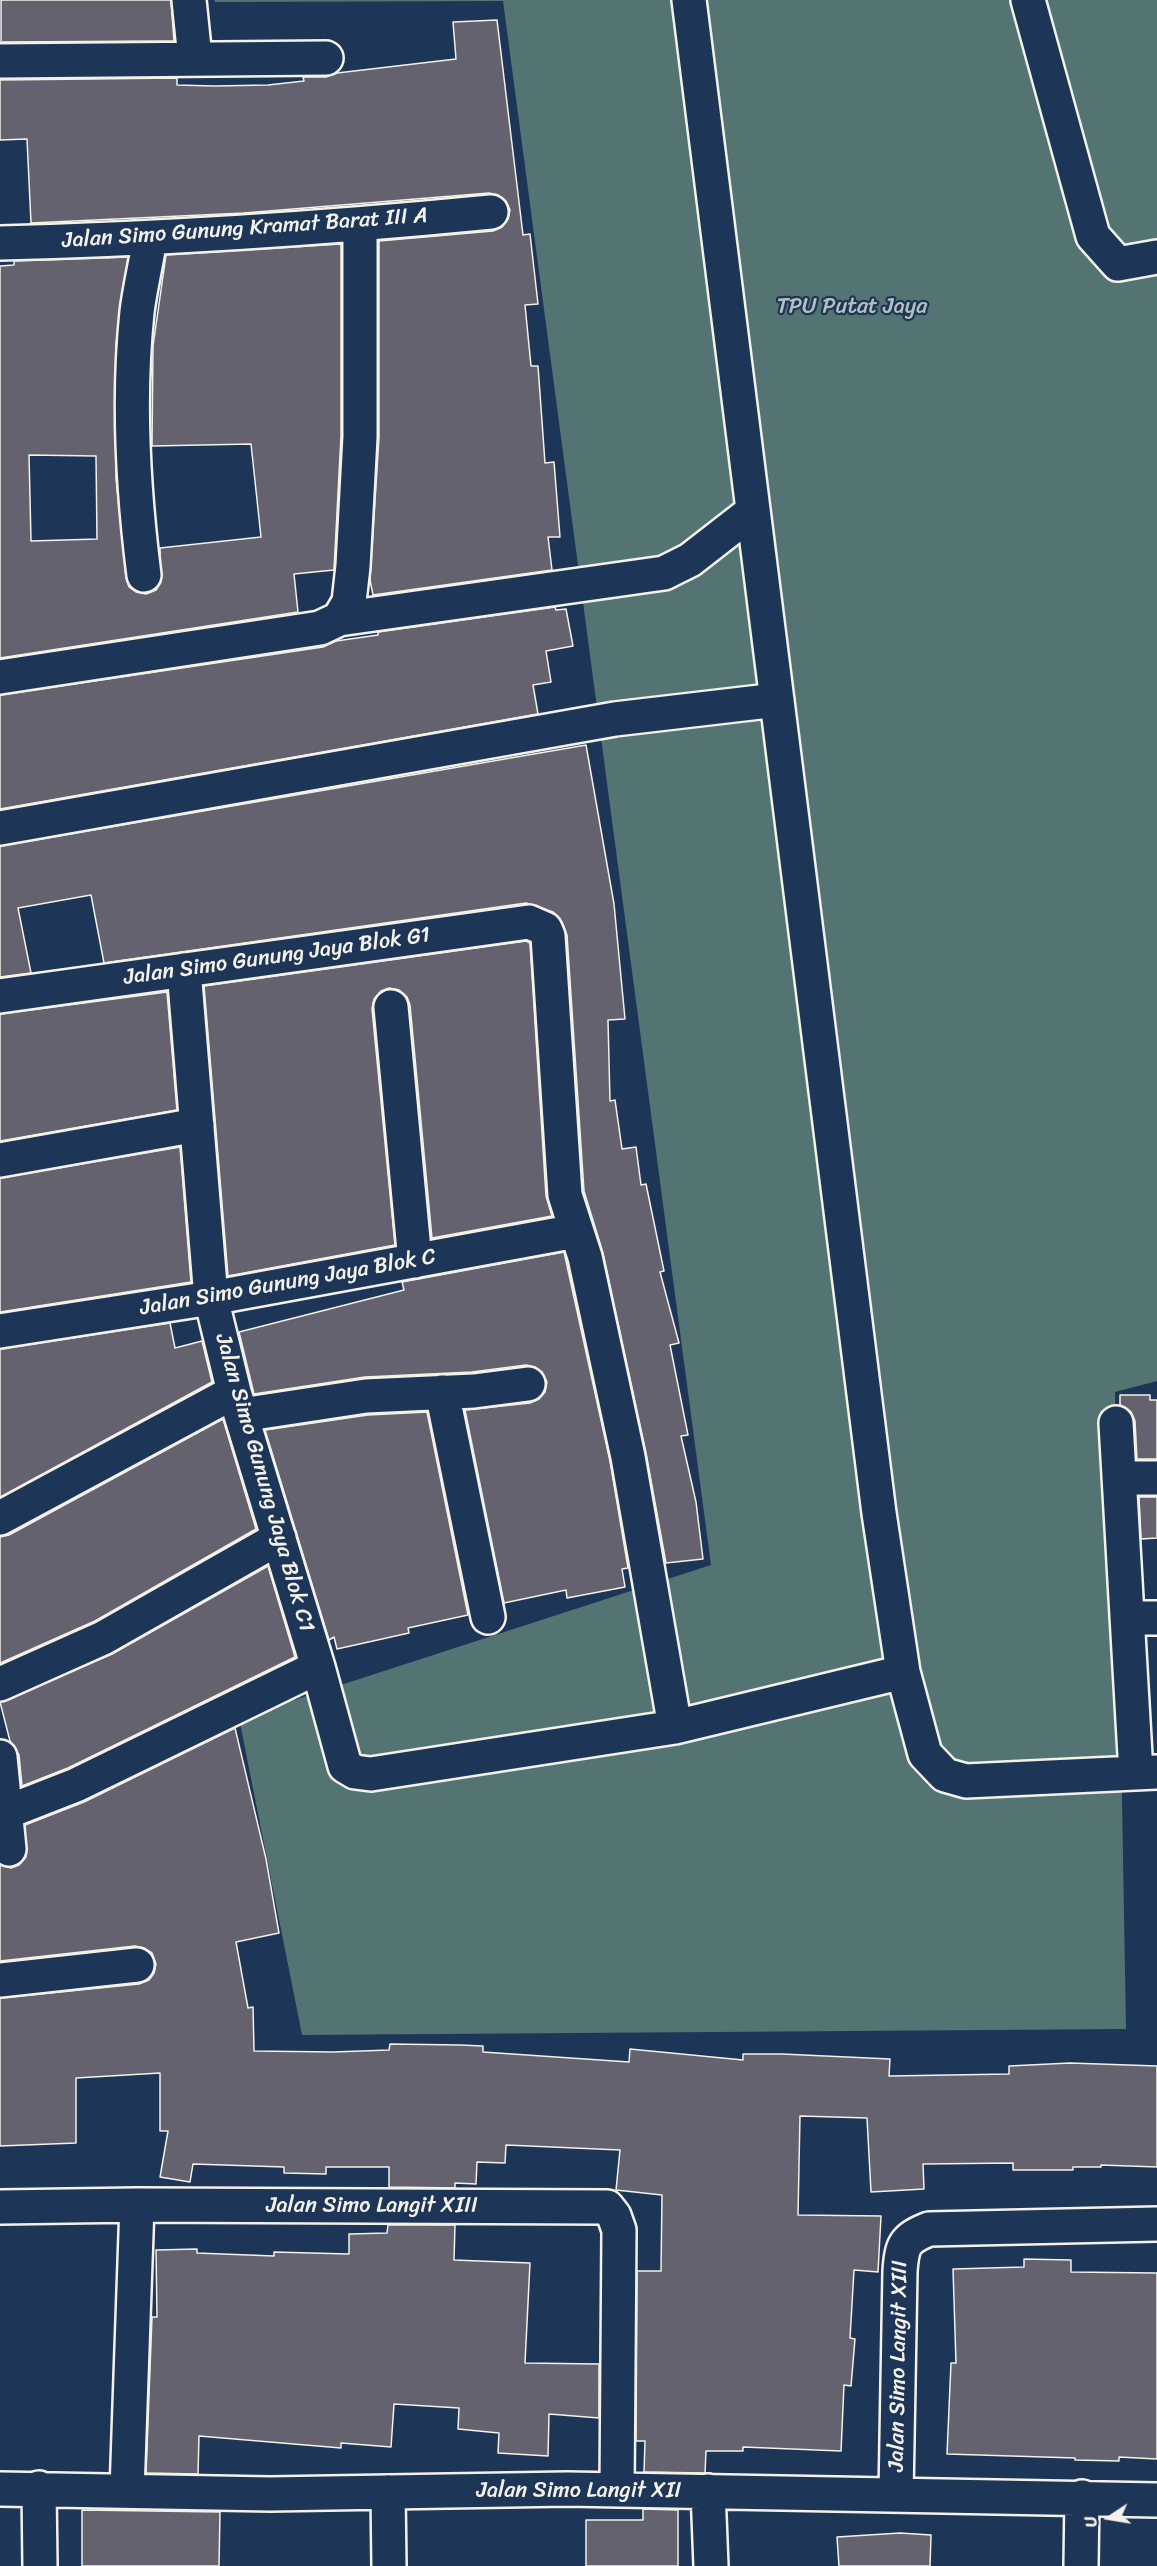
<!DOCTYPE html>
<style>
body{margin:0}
#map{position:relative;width:1157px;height:2566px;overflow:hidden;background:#1d3557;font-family:Sriracha,sans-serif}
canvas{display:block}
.north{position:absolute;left:1079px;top:2488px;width:60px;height:60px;-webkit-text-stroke:4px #1d3557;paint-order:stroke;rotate:258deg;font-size:16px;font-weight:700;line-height:24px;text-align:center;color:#f4f1e8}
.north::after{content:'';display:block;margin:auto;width:21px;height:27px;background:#f4f1e8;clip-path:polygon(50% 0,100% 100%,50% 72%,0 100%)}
</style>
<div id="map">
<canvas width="1157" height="2566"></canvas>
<div class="north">U</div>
</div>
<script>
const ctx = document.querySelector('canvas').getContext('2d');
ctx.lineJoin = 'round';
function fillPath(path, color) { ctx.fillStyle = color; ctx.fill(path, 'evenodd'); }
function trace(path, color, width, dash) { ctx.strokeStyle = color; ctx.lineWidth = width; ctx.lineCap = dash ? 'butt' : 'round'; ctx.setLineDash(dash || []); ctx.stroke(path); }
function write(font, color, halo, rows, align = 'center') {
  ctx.font = font + ' Sriracha,sans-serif'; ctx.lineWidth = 4.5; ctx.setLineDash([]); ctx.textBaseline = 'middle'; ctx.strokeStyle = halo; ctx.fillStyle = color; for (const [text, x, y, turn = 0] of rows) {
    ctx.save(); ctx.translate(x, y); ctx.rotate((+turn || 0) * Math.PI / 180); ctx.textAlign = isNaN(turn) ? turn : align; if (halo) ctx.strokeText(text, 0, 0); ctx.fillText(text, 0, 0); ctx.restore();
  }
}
const green = new Path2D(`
 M214 0H1157V1381L1115 1392 1126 2029 302 2035 239 1718 711 1565 503 1 215 2Z`);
const building = new Path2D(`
 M1 0H171L174 41 1 42Z
 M497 20 523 235 530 234 538 304 525 305 531 366H538L545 463 554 462 560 537H548L552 570 373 595 370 580 379 437V241L493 231 502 227 508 219 510 210 506 201 498 195 489 193 244 213 31 223 27 139 0 140V80L177 78V85L214 86 268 85 304 81 303 77H326L337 73 456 59 453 22Z
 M341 244V436L334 570 294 574 298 612 0 658V266L14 265V261L128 257 116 344V478L126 578 129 587 136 592 146 594 156 590 161 582 160 548 261 537 251 444 152 446 153 346 166 255ZM29 455 96 456 97 539 31 541Z
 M555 607 556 610 566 609 573 646 546 651 551 682 533 685 538 714 0 809V695L323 647 336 641 378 635V632Z
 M586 745 614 904 625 1019 608 1020 610 1101 615 1100 622 1149 636 1147 641 1185 646 1184 664 1271 660 1272 679 1343 670 1345 688 1435 681 1436 696 1502 703 1559 666 1563 646 1453 603 1253 584 1191 567 935 562 922 553 912 526 903 104 963 91 895 18 908 31 973 0 977V846Z
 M526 941 530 943 546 1196 552 1216 432 1238 410 1005 407 997 399 990 389 988 381 991 374 999 372 1009 395 1245 228 1276 204 986Z
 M167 992 177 1110 0 1141V1014Z
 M180 1147 191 1282 0 1312V1178Z
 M564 1252 610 1461 628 1568 622 1569 625 1587 567 1598 566 1590 504 1603 465 1410 530 1403 539 1399 545 1392 547 1382 542 1372 535 1367 526 1365 472 1372 365 1377 254 1394 239 1332 404 1290 402 1282Z
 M170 1323 175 1348 202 1341 212 1382 0 1497V1349Z
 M1120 1395H1150V1400H1157V1459H1137L1135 1421 1131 1412 1120 1405Z
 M427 1412 468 1615 408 1628 409 1633 337 1649 334 1637 329 1640 265 1430 368 1415Z
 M223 1419 256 1529 95 1621 0 1663V1537L9 1535Z
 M1139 1497H1157V1538L1141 1539Z
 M268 1566 295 1657 68 1768 22 1786 19 1755 10 1741 0 1702 112 1654Z
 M235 1728 266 1859 279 1933 236 1942 248 2008 253 2007 254 2051 333 2052 389 2050 390 2044 460 2045 483 2046V2052L629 2062 630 2049 743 2060V2054H782L890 2059 889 2076 1009 2074V2066L1070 2063 1157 2066V2167L1101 2165V2167H1073V2170H1013V2163L923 2164 924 2189 871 2192 867 2118 800 2116 798 2215 881 2216 878 2272 854 2270 850 2338 855 2339 851 2386 844 2385 841 2451 743 2447V2451H706L705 2473 644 2472 645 2441H636L637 2271H661L662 2195 616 2190 620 2150 506 2145 505 2163 477 2162 476 2184 455 2183V2188L389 2187V2167H326V2174L284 2173V2167L193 2164 190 2182 160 2177 168 2131H160V2073L76 2078V2143L0 2146V1998L139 1984 149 1980 154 1973 156 1964 152 1953 144 1948 135 1946 0 1961V1865L11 1868 19 1865 26 1857 25 1825 84 1802Z
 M388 2225H455L454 2260 530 2263 525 2363 599 2364V2418L549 2414 548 2456 498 2453 499 2433 458 2429 459 2408 394 2404 391 2447 341 2443V2448L199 2436 198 2474 146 2473 152 2317H157L156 2250 197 2249V2253L274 2256V2252L349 2254V2234L387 2233Z
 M1024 2259 1071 2260V2272L1157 2273V2459L1119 2457V2461L1075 2460V2458L947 2454 951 2363H956L953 2269 1024 2267Z
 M643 2509 678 2510V2566H586V2520H643Z
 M82 2510 220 2512 219 2566H82Z
 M900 2533 931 2535 930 2566H839L837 2537Z`);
const minor = new Path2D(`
 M189 0 195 58
 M689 0 879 1513 903 1672 925 1754 945 1775 966 1781 1157 1772
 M1028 0 1093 236 1118 264 1157 257
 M0 61 326 58
 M0 243C164 239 327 228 491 212
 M144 575C133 489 128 398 137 312 140 288 146 263 150 239
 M339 619 664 573 690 560 753 511
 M0 677 320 628 339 619 349 602 353 566 360 437V225
 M0 828 615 719 777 700
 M184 970 211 1298 234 1392 318 1667 345 1766 355 1772 371 1774 675 1727 903 1672
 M0 996 529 922 545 929 548 936 565 1195 585 1257 628 1457 675 1727
 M391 1007 415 1261
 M0 1160 197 1125
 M0 1331 211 1298 576 1231
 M442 1392 488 1617
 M241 1415 366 1396 474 1391 528 1384
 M1116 1423 1136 1773
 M1119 1478H1157
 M0 1518 234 1392
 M1127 1618H1157
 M0 1684 103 1638 279 1538
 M0 1757 9 1849
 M7 1812 76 1785 318 1667
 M0 1980 137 1965
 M0 2207 137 2205
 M39 2488 40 2566
 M0 2489 270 2494 567 2489 1157 2500
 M127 2491 137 2205 607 2207 614 2216 619 2230 617 2490
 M708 2491 711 2566
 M388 2492 389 2566
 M896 2495 900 2271C902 2245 904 2239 929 2229L1157 2224
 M1081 2566 1082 2497`);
const streetNames = [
 ["Jalan Simo Gunung Kramat Barat III A",245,229,-4],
 ["Jalan Simo Gunung Jaya Blok G1",277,957,-8],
 ["Jalan Simo Gunung Jaya Blok C",288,1283,-10],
 ["Jalan Simo Gunung Jaya Blok C1",264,1483,74],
 ["Jalan Simo Langit XIII",372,2206],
 ["Jalan Simo Langit XIII",899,2366,-89],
 ["Jalan Simo Langit XII",579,2491]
];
const parkNames = [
 ["TPU Putat Jaya",852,307]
];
fillPath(green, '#537473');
fillPath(building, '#656270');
trace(building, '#f4f1e8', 1.5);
trace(minor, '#f4f1e8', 38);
trace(minor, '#1d3557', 33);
write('22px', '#f4f1e8', '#1d3557', streetNames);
write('22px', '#b4bfb9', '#1d3557', parkNames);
</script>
